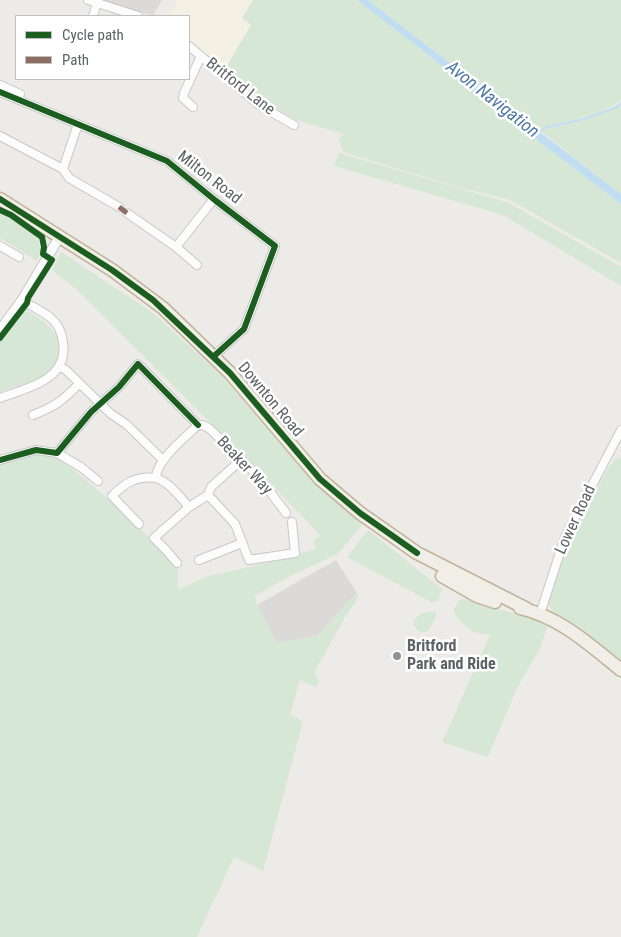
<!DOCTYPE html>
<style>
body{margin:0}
#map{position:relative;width:621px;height:937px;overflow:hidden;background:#ecebe8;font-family:"Roboto Condensed",sans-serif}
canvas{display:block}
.legend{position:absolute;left:15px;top:15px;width:175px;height:65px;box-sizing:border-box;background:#fff;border:1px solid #bfc0c1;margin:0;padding:6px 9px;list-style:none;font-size:15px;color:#5e6165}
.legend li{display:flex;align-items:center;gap:10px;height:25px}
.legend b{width:25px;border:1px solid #bfc0c1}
</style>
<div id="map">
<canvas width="621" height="937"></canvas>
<ul class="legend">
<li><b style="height:6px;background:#1b5e20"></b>Cycle path</li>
<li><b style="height:6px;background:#8d6e63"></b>Path</li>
</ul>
</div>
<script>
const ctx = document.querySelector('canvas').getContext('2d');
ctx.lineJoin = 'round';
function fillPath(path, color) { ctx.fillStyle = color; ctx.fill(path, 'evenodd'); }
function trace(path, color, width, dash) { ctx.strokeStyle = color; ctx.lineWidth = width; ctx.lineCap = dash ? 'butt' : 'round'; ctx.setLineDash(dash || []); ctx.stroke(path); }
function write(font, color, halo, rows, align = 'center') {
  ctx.font = font + ' "Roboto Condensed",sans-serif'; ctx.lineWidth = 5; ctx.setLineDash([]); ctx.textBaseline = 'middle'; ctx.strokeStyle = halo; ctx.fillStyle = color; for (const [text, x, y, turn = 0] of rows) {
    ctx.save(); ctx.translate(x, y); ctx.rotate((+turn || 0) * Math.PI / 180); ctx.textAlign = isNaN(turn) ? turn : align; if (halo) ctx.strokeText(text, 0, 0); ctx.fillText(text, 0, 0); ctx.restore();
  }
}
const commercial = new Path2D(`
 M178 0H253L242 18 251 24 224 71 189 41V16H168Z`);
const industrial = new Path2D(`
 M336 560 357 593 317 636 277 643 257 605Z`);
const education = new Path2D(`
 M101 0H162L153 16Z`);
const green = new Path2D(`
 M253 0H357L435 60 462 84 531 134 533 137 621 204V263L510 200 461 188 343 152 339 139 344 134 296 120 279 110 226 68 251 25 242 18Z
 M368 0H621V100C605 115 564 122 543 127L539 130Z
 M621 106V194L542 132 545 129 584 120Z
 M339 153 509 203 621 267V286L503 215 334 166Z
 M0 212 37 236 41 251 37 261 0 238Z
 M61 252 153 313 222 376 305 472 362 525 338 554 294 574 255 596 257 605 277 643 317 636 357 593 358 598 345 617 316 669 315 675 319 682 316 687 300 680 290 715 303 721 263 871 234 857 197 937H0V464L31 453 52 454 72 468 136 523 151 540 164 550 178 570V590L208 576 263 564 316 549 314 539 321 536 246 458 76 289 52 270Z
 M23 308C41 320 66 331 58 358 57 363 53 370 47 374 36 381 13 387 0 392V340Z
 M621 457V661L576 625 553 612 548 604C560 555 585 512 608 468L615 460Z
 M368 530 442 589 438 601 431 602 347 557Z
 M464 599 530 618 548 625 539 650 517 688 488 757 442 742 490 635 473 632 458 619 453 611 459 600Z
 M429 612H435L437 615 427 632H419L414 626V620L421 613Z`);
const water = new Path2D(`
 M357 0H368L621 194V204L533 137 531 134 462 84 435 60Z`);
const stream = new Path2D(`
 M540 132 544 128 584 119 617 107 621 103`);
const minor = new Path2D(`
 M88 0 138 16
 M93 16 97 3
 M189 46 259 105 294 125
 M0 85 20 94
 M0 92 167 161 216 201 275 246 244 329 213 357
 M193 107 183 98 184 93 201 56
 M0 136 63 169 78 124
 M63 169 69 178 119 207
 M127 213 176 247 197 265
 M0 246 19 257
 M176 247 213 200
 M60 367 66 370 111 414 126 424 163 460
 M0 398C27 388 69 380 63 342 62 334 58 324 51 318 42 311 31 306 22 300
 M33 415C56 406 62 401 79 384
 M198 425H203L210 429 258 476 286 513
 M57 453 81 467 98 481
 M0 460 36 450 57 453 91 412 119 387 138 364 198 425
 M156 478C169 482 180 497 189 507L154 538 166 550 177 563
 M208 495 235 524 249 560 295 553 292 522
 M189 507 208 495 211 487 241 460
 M139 524 112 496C125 483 137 475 156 478 156 460 186 437 198 425
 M199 560 242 543
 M540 614 565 537 621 430`);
const tertiary = new Path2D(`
 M0 330 22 300 60 236`);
const trunk = new Path2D(`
 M0 199 112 270 163 308 230 373 320 479 360 513 417 553 527 609
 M442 576 477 596 495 602
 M520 608C560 617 590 645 621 670`);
const quiet = new Path2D(`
 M119 207 127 213`);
const cycleway = new Path2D(`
 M0 92 167 161 216 201 275 246 244 329 213 357
 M0 199 112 270 153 300 230 373 320 479 360 513 417 553
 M0 210 11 215 42 237 44 247 43 254 52 260 28 298 27 303 0 338
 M0 460 36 450 57 453 91 412 119 387 138 364 198 425`);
const markers = [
 [397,656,5,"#909193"]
];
const streetNames = [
 ["Britford Lane",240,87,38],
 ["Milton Road",209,178,38],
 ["Downton Road",270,400,50],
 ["Beaker Way",244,466,47],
 ["Lower Road",576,520,-65]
];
const poiNames = [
 ["Britford",407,647],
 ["Park and Ride",407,665]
];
const waterNames = [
 ["Avon Navigation",492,100,38]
];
fillPath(commercial, '#f4f0e3');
fillPath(industrial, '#dcdad8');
fillPath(education, '#dcdad7');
fillPath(green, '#d7e7d5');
fillPath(water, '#c1ddf1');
trace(stream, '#c1ddf1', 2);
trace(minor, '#c7c7c7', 10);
trace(tertiary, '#c7c7c7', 11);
trace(trunk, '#c0b399', 15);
trace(minor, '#fcfcfc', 8);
trace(tertiary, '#fcfcfc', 9);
trace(trunk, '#f0eee6', 12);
trace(quiet, '#8d6e63', 5, [10, 5]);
trace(cycleway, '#1b5e20', 6);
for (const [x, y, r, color] of markers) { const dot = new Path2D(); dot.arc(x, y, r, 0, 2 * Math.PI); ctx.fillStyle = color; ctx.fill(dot); trace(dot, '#fff', 2); }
write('16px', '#5e6165', '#fff', streetNames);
write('bold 16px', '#5e6165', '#fff', poiNames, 'left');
write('italic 18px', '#4d79a6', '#fff', waterNames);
</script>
